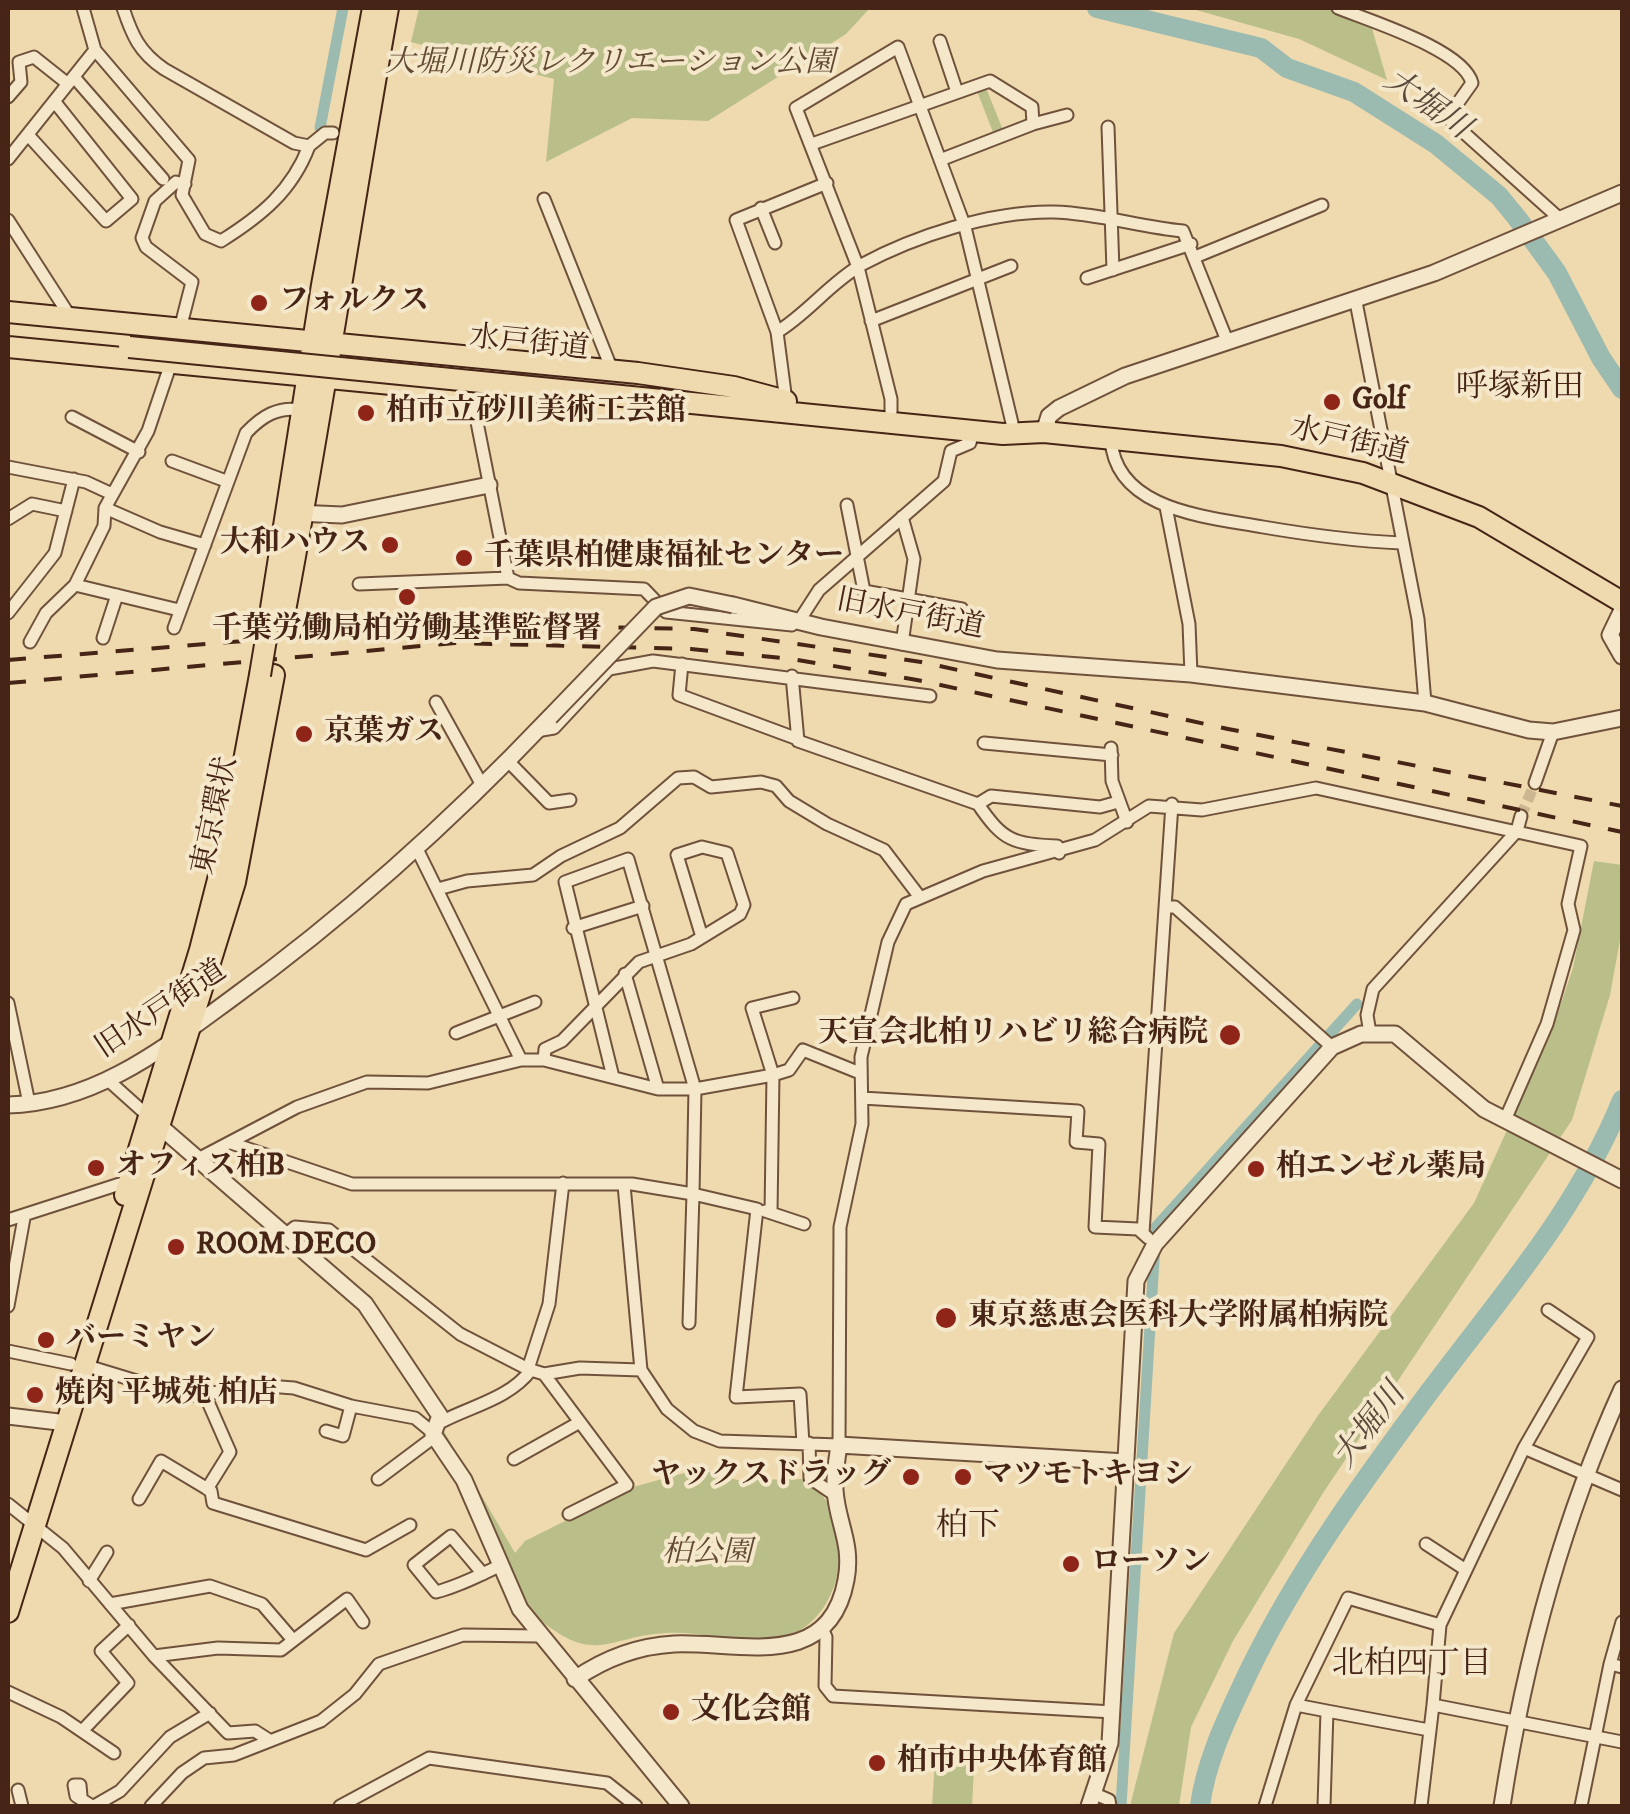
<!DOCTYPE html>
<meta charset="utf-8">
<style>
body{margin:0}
#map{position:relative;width:1630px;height:1814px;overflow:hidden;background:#eedaae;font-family:"IM FELL DW Pica",serif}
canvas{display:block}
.frame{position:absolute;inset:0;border:10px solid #462416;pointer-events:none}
</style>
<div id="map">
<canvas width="1630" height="1814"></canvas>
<div class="frame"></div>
</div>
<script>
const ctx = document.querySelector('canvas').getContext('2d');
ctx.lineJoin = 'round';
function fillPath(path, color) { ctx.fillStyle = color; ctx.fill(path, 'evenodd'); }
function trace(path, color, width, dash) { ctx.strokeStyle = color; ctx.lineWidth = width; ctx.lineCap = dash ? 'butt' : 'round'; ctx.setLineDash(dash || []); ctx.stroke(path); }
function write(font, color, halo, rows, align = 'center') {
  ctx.font = font + ' "IM FELL DW Pica","Noto Serif JP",serif'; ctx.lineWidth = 8; ctx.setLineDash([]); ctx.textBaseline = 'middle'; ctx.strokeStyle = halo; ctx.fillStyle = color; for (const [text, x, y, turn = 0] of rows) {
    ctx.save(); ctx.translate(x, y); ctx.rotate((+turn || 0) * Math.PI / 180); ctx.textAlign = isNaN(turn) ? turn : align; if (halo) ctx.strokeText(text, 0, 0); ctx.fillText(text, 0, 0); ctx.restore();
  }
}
const green = new Path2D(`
 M419 8H870L846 34 708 121 632 118 546 162 554 79 411 42Z
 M1189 8H1328L1371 25 1387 80 1299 39Z
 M984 83 1005 135 996 140 975 86Z
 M1594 861 1622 865V929L1610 995 1572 1120 1323 1493 1233 1641 1191 1727 1179 1806H1130L1174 1633 1317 1417 1474 1203 1551 1033 1573 968Z
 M441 1426 515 1553 525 1541 633 1487 699 1469 737 1480 806 1479C813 1486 822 1494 827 1502 856 1546 836 1628 779 1638 741 1645 704 1631 666 1633 608 1636 596 1666 539 1619 512 1597 458 1470 439 1432Z
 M936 1746 975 1749 972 1806H932Z`);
const canal = new Path2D(`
 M320 128 343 8
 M1121 1806 1156 1227 1357 1004`);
const river = new Path2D(`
 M1097 8 1261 48 1287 68 1354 92 1436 144 1499 196 1517 218 1557 273 1601 358 1622 389
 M1200 1806C1206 1759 1229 1714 1249 1671 1298 1570 1364 1480 1430 1391 1501 1296 1577 1211 1622 1100`);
const minorTunnel = new Path2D(`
 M1521 816 1535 783`);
const minor = new Path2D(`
 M83 8 95 50 189 160 182 195 205 234 221 241C261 216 292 191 309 146
 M123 8C132 35 139 52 164 69L294 143 309 146 325 133H333
 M1338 8C1370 21 1464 50 1472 83L1450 114 1452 122 1560 219
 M940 41 957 92
 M74 77 163 179
 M8 97 21 82 19 62 34 57 68 84
 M1108 127 1113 270
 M29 136 106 221 132 199 54 101
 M812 144 990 81 1032 107 1033 124 1067 115
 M8 159 95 50
 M940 160 1033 124
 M544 199 612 370
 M761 208 775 243
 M8 220 71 318
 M1195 257 1322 205
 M1087 278 1191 244
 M1356 302 1418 619 1425 703
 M871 321 1011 266
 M180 329 192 282 146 247 142 238 155 201 176 182 185 184
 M777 332C807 314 830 283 861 265 915 236 991 211 1053 212 1097 213 1140 227 1183 231L1228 343
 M471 392 508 578 519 583 644 589 666 612 792 625
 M786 401 777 332 736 220 827 183
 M891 412V399L858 267 796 108 898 47 965 227 1012 423
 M72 417 139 452
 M1111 439C1115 511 1209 517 1263 527 1310 535 1354 541 1401 543
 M172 461 226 481
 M8 467 86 482 112 494
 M847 505 864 591 962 609
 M1166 507 1189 624 1191 674
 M105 508 160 532 205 545
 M902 517 914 559 902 644
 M8 519 32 504 66 511
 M359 584 508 578
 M75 585 179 610
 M8 613 55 553 74 479
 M799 621 819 590 944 481 951 451 970 443 973 431
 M174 628 246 433C262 416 278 406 302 410
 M103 638 117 595
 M30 642 46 613 75 585 104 526 105 508 148 431 171 363
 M682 664 679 695 795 738
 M792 676 798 741 978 804 991 796 1100 807 1118 802
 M436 702 482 785
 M536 731 554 728 609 669 653 661 930 696
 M984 743 1112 755
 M1111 748 1112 781 1127 822
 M507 760 549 803 570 800
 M1535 783 1553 732
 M978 804C1003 841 1013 844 1057 846L1059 853
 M417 849 521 1060
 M438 889 467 881 533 875 561 856 620 828 678 778 694 777 711 787 761 782 776 786 789 801 827 824 884 850 919 896
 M1167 907H1175L1332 1047
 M573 928 643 906
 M625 974 658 1089
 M8 1003 29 1103
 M456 1033 535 1002
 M1370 1033 1367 1015 1373 989 1517 831 1521 816
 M544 1060 545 1049 562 1041 639 962 691 944 740 914 744 905 727 853 702 847 677 855 702 937
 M613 1077 565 882 628 859 695 1089 693 1194 757 1209 736 1397 800 1394 803 1444
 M109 1081 148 1116
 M862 1098 1078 1111 1076 1142 1099 1144 1095 1227 1138 1229 1148 1238
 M231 1143 352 1184H632L693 1194 689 1323
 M198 1159 297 1107 367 1082 428 1083 521 1060H544L658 1089H695L773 1075 752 1008 793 998
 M624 1185 641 1370 667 1409 694 1431 720 1441 839 1445 840 1227 862 1124 861 1057 888 942 906 904 983 871 1095 840 1149 806 1202 810 1316 788 1581 846 1568 904 1574 930 1547 1024 1505 1120
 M765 1211 804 1224
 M771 1213 773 1075 789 1070 803 1050 860 1073
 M8 1220 129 1181
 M1143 1233 1172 804
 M286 1234 295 1227 329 1230 460 1334 528 1369 544 1374 580 1368 641 1370
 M8 1306 24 1218
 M1548 1310 1588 1337 1524 1448 1440 1625 1433 1705 1622 1742
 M8 1351 71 1364
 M84 1365 186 1396 267 1386 294 1388 351 1406 415 1418 432 1432
 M528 1369 549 1304 563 1183
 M544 1374 627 1485 569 1514
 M205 1395 230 1452 207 1489
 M440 1416 443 1421C472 1406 510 1398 531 1370
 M326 1431 343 1436 351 1406
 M809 1443 810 1478 835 1495
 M1524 1448 1622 1490
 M514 1459 580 1422
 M378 1479 434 1437
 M139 1499 161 1461 211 1491 213 1503 366 1550 410 1525
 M8 1504 63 1548 154 1656 228 1733 255 1731 269 1740
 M1426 1544 1466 1570
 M483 1574 451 1536 414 1565 436 1592C459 1586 478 1576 499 1566
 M89 1581 107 1552
 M110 1604 210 1586 262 1604 293 1640
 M1622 1622 1610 1664 1622 1667
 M821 1626 826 1637 825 1686 833 1696 1113 1712
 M154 1656 218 1648 281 1650 347 1599 363 1622
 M8 1692 61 1717 114 1753
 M1296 1705 1327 1711 1324 1806
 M1327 1711 1429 1730
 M82 1731 128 1683 101 1651 129 1625
 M18 1790 22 1806
 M1095 1794 1109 1800 1110 1806
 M81 1796 80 1785H74L76 1796 92 1806
 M94 1806 120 1791 170 1737 210 1713
 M151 1806 182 1773 204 1758 234 1755 321 1721 355 1694 379 1664 463 1635 540 1636
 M340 1806 429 1758 607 1783 636 1806
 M1265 1806 1296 1705 1348 1598 1440 1625
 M1421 1806 1433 1705
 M1581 1806 1610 1664`);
const tertiary = new Path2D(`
 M1044 432 1049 416 1059 408 1125 376 1434 273 1622 193
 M296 513 342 515 489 485
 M733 605 821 627 997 660 1191 674 1425 703 1529 730 1553 732 1622 718
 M1622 610 1610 635 1622 656
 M8 1105C95 1103 164 1048 231 999 347 915 451 821 550 717
 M155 1122 365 1304 440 1416 433 1434 464 1480 520 1609 681 1806
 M8 1416 67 1423
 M575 1679C604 1659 638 1646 674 1644 738 1641 829 1673 846 1580 853 1543 837 1523 835 1490 834 1475 837 1459 839 1445L1126 1462
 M1089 1806 1110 1743 1136 1281 1155 1244 1332 1047 1361 1034H1395L1484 1109 1622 1180
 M1502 1806C1524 1663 1562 1521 1622 1389`);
const trunk = new Path2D(`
 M8 312 638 373 734 387 786 401
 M8 347 526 397
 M511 385 1003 434 1044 432 1281 456 1363 473 1479 517 1622 602
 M269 621 322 285 373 8
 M283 621C322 417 351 212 388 8
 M125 1195 200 950 232 825 260 675
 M8 1612 235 882 274 675`);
const rail = new Path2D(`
 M8 660 454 624 694 629 921 662 1228 729 1622 806
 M8 683 455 643 691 649 792 659 917 680 1622 832`);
const tertiaryBridge = new Path2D(`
 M550 717 656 607 689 596 733 605`);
const trunkBridge = new Path2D(`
 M129 347 511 385
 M260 675 269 621`);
const markers = [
 [259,303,10,"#8f2418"],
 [1332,402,10,"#8f2418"],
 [366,413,10,"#8f2418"],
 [390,545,10,"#8f2418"],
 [464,558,10,"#8f2418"],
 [407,597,10,"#8f2418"],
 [304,734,10,"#8f2418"],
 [1230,1035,12,"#8f2418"],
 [96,1168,10,"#8f2418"],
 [1256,1169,10,"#8f2418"],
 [176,1247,10,"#8f2418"],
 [946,1318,12,"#8f2418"],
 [46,1340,10,"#8f2418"],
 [35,1395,10,"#8f2418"],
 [911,1477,10,"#8f2418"],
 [963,1477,10,"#8f2418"],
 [1071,1564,10,"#8f2418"],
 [671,1712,10,"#8f2418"],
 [877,1763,10,"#8f2418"]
];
const parkNames = [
 ["大堀川防災レクリエーション公園",610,65],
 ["柏公園",707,1555]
];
const poiNames = [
 ["フォルクス",279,303],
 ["Golf",1352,402],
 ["柏市立砂川美術工芸館",386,413],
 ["大和ハウス",370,545,"right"],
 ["千葉県柏健康福祉センター",484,558],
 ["千葉労働局柏労働基準監督署",407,631,"center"],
 ["京葉ガス",324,734],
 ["天宣会北柏リハビリ総合病院",1208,1035,"right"],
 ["オフィス柏B",116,1168],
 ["柏エンゼル薬局",1276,1169],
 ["ROOM DECO",196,1247],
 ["東京慈恵会医科大学附属柏病院",968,1318],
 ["バーミヤン",66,1340],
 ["焼肉 平城苑 柏店",55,1395],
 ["ヤックスドラッグ",891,1477,"right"],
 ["マツモトキヨシ",983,1477],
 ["ローソン",1091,1564],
 ["文化会館",691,1712],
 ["柏市中央体育館",897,1763]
];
const streetNames = [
 ["水戸街道",529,345,6],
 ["水戸街道",1349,443,13],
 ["旧水戸街道",910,616,11],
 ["東京環状",217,816,-78],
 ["旧水戸街道",162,1011,-34]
];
const waterNames = [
 ["大堀川",1426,106,35],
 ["大堀川",1371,1427,-53]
];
const neighbourhoodNames = [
 ["呼塚新田",1520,389],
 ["柏下",968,1528],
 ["北柏四丁目",1412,1666]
];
fillPath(green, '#babf89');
trace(canal, '#9bbab0', 11);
trace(river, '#9bbab0', 20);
trace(minorTunnel, '#ccb690', 11, [11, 5.5]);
trace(minor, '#70523c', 15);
trace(tertiary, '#70523c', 19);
trace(trunk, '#462416', 24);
trace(minor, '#f4e7ca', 11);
trace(tertiary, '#f4e7ca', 15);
trace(trunk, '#eedaae', 20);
trace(rail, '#462416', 4, [18, 18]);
trace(tertiaryBridge, '#70523c', 19, []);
trace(trunkBridge, '#462416', 24, []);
trace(tertiaryBridge, '#f4e7ca', 15);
trace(trunkBridge, '#eedaae', 20);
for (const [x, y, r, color] of markers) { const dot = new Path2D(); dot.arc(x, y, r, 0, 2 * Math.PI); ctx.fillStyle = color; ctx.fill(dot); trace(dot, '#f4e7ca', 4); }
write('italic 30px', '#634b33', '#f4e7ca', parkNames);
write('bold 30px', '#462416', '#f4e7ca', poiNames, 'left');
write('30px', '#462416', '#f4e7ca', streetNames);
write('italic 32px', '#5b4a3c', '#f4e7ca', waterNames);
write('32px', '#462416', '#f4e7ca', neighbourhoodNames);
</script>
